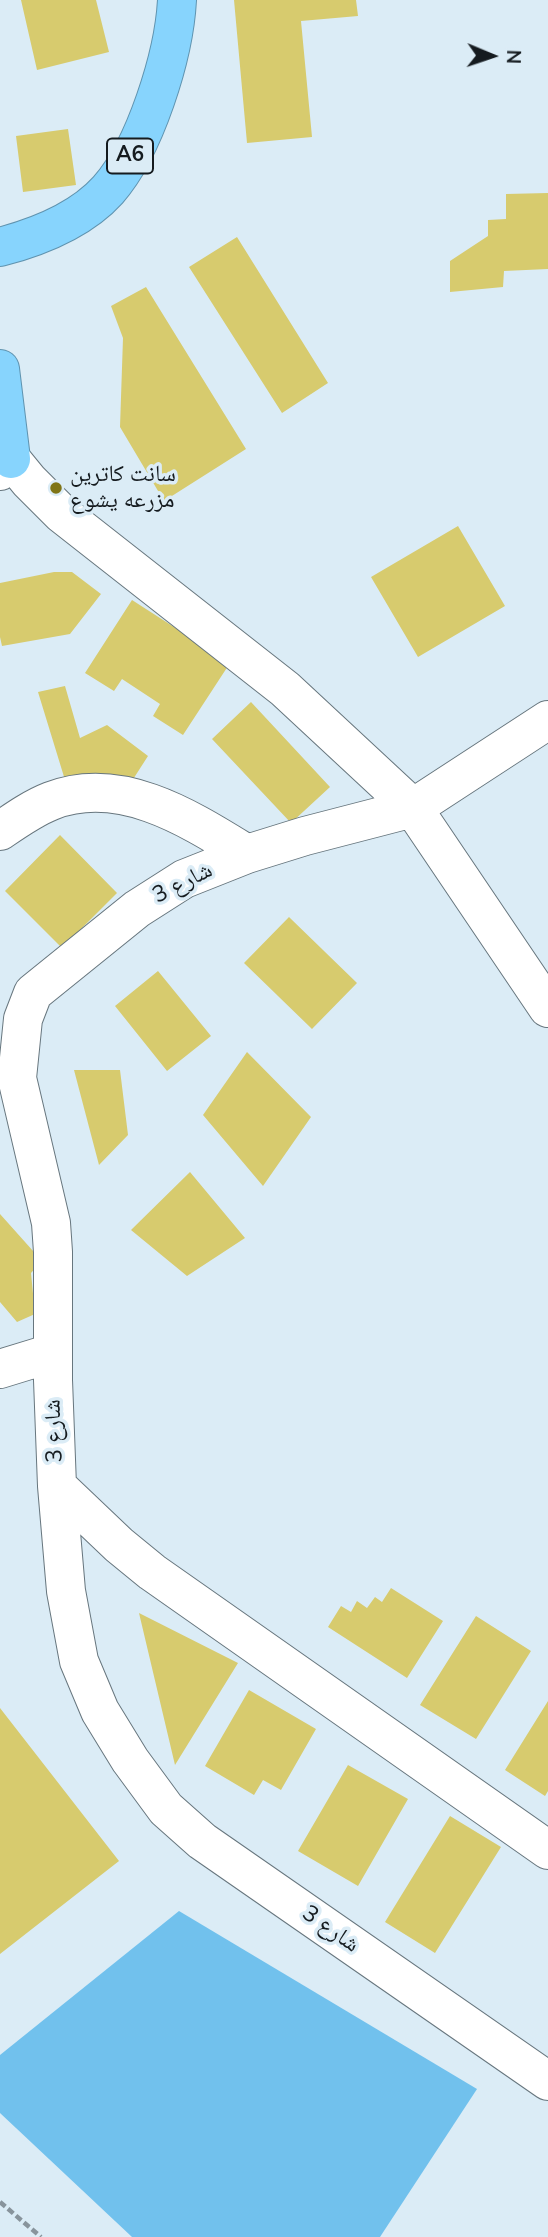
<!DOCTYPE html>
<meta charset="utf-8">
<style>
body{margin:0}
#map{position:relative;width:548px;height:2237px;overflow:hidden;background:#dbecf6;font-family:"Nunito Sans",sans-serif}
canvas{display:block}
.north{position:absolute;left:457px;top:21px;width:70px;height:70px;-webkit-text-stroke:5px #dbecf6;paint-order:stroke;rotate:92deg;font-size:19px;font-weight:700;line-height:28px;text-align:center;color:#151b1f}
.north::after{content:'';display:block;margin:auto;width:24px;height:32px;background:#151b1f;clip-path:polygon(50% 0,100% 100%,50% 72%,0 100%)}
</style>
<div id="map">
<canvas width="548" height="2237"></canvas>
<div class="north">N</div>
</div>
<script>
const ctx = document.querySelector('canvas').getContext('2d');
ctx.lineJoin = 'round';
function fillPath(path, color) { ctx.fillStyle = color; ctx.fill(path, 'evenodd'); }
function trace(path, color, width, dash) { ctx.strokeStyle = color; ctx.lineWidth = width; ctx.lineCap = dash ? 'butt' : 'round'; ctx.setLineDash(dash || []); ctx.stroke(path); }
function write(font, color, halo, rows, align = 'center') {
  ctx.font = font + ' "Nunito Sans","Noto Naskh Arabic",sans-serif'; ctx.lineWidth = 7; ctx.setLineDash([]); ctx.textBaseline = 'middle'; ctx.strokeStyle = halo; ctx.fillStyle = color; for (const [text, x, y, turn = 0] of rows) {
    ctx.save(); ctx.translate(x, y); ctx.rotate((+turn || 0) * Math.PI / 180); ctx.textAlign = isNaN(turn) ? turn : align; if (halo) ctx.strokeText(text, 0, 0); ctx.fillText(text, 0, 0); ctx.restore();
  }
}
const green = new Path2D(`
 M179 1911 477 2089 380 2237H132L0 2113V2055Z`);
const building = new Path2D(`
 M21 0H96L109 52 37 70Z
 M234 0H356L358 16 301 21 312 137 247 143Z
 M68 129 76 185 23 192 16 136Z
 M548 193V269L504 271 503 287 450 292V261L488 236V220L506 219V194Z
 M237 237 328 383 282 413 189 267Z
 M146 287 246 449 164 501 120 427 123 338 111 306Z
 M458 526 505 606 418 657 371 577Z
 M54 572H72L101 594 70 634 2 646 0 637V583Z
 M132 600 230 663 183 735 153 716 160 704 122 679 114 691 85 673Z
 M65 686 80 738 107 725 148 756 130 784 65 780 38 692Z
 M251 702 330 787 291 823 212 739Z
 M60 835 117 893 62 948 5 891Z
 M289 917 357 983 312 1029 244 963Z
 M158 971 211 1036 167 1071 115 1006Z
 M247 1052 311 1117 263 1186 203 1115Z
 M74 1070H120L128 1135 99 1165Z
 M190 1172 245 1238 187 1276 131 1230Z
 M0 1214 42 1261 31 1273 35 1314 17 1322 0 1302Z
 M391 1588 443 1621 407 1678 328 1627 341 1606 351 1612 357 1601 367 1608 375 1597 382 1602Z
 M139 1613 238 1663 175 1765Z
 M476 1616 531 1651 476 1739 420 1705Z
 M249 1690 316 1729 281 1790 263 1780 254 1795 205 1766Z
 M548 1701V1791L545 1796 505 1770Z
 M0 1708 119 1861 0 1954Z
 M348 1765 408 1799 358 1886 298 1851Z
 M450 1816 501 1847 435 1953 385 1922Z`);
const path = new Path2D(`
 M0 2202 41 2237`);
const minor = new Path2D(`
 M0 471 11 459 29 481 62 514 285 689 413 808 548 1008
 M548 720 413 808 305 836 247 854 184 879 137 909 33 993 23 1019 17 1078 51 1223 53 1252V1380L57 1486 66 1591 79 1661 100 1711 130 1760 166 1809 202 1841 548 2081
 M0 831C16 820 33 808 51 801 121 774 190 819 247 854
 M0 1369 52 1353
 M57 1486 119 1545 152 1572 548 1850`);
const highway = new Path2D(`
 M0 247C38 237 81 220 108 190 145 148 174 56 177 0
 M0 369 11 459`);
const markers = [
 [56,488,7,"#7f7416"]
];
const shields = [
 [130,156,46]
];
const shieldNames = [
 ["A6",130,156]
];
const poiNames = [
 ["سانت كاترين",70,475],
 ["مزرعه يشوع",70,501]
];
const streetNames = [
 ["شارع 3",183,884,-27],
 ["شارع 3",55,1431,-92],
 ["شارع 3",330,1930,35]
];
fillPath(green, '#71c1ed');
fillPath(building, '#d7cb6e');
trace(minor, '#67767e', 40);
trace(highway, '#5f93af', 40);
trace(path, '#88949c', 4.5, [7, 3.5]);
trace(minor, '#fff', 38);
trace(highway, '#87d4fd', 38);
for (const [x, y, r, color] of markers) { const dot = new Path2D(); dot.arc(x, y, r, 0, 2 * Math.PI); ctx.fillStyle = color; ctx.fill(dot); trace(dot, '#dbecf6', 2.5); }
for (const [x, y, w] of shields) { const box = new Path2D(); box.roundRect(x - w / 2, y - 17.5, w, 35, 5); ctx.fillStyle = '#dbecf6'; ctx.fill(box); trace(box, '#151b1f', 2); }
write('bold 21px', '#151b1f', null, shieldNames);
write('23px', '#151b1f', '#dbecf6', poiNames, 'left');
write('23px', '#151b1f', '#dbecf6', streetNames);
</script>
